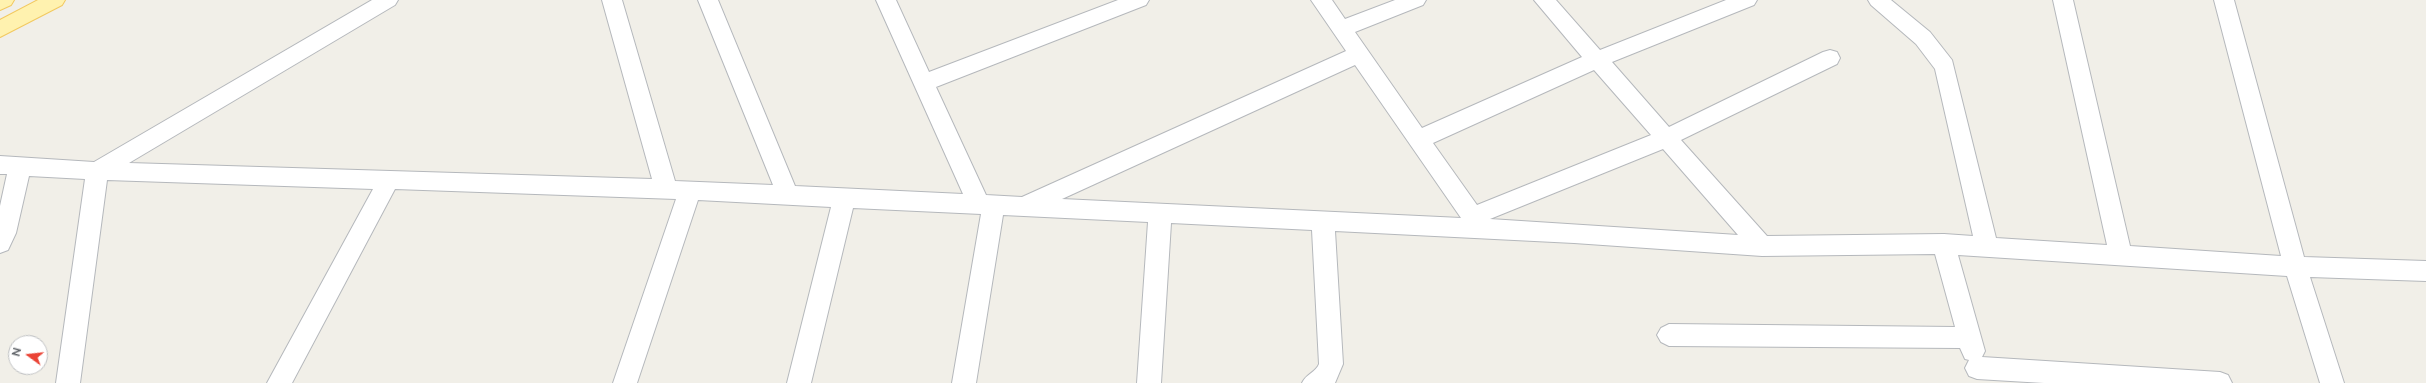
<!DOCTYPE html>
<style>
body{margin:0}
#map{position:relative;width:2426px;height:383px;overflow:hidden;background:#f1efe8;font-family:Raleway,sans-serif}
canvas{display:block}
.north{position:absolute;left:8px;top:335px;width:40px;height:40px;box-sizing:border-box;background:#fff;border:1px solid #bfc1c3;border-radius:50%;rotate:285deg;font-size:11px;font-weight:700;line-height:16px;text-align:center;color:#5f6368}
.north::after{content:'';display:block;margin:auto;width:14px;height:18px;background:#ea4335;clip-path:polygon(50% 0,100% 100%,50% 72%,0 100%)}
</style>
<div id="map">
<canvas width="2426" height="383"></canvas>
<div class="north">N</div>
</div>
<script>
const ctx = document.querySelector('canvas').getContext('2d');
ctx.lineJoin = 'round';
function trace(path, color, width, dash) { ctx.strokeStyle = color; ctx.lineWidth = width; ctx.lineCap = dash ? 'butt' : 'round'; ctx.setLineDash(dash || []); ctx.stroke(path); }
function fillPath(path, color) { ctx.fillStyle = color; ctx.fill(path, 'evenodd'); }
const street = new Path2D(`
 M372 0H398L395 5 129 163 652 179 602 0H622L675 181 773 185 698 0H718L795 186 963 194 876 0H896L929 72 1118 0H1149L1146 5 936 87 986 195 1022 197 1346 51 1311 0H1332L1345 19 1395 0H1426L1423 5 1355 32 1422 128 1582 57 1534 0H1556L1600 50 1726 0H1757L1754 5 1612 62 1669 127 1823 52 1830 50 1837 52 1840 58 1837 64 1681 140 1767 236 1944 234 1973 236 1935 69 1916 44 1871 5 1868 0H1891L1930 32 1952 60 1996 238 2107 245 2053 0H2073L2130 246 2281 256 2214 0H2234L2304 257 2426 261V281L2310 277 2344 383H2320L2287 276 1958 255 1985 351 1982 357 2220 372 2228 375 2232 383H2044L1977 379 1969 376 1965 368 1969 360 1965 359 1960 348 1669 346 1661 342 1657 335 1661 328 1669 324 1955 327 1935 254 1762 256 1574 243 1335 231 1343 364 1335 383H1302C1306 374 1316 372 1319 364L1312 230 1171 223 1161 383H1137L1148 222 1003 215 976 383H952L981 214 853 208 811 383H787L831 207 698 200 637 383H613L676 199 395 189 292 383H267L373 189 107 180 80 383H56L85 179 29 176 16 233 8 250 0 253V206L7 174H0V156L94 162ZM1355 65 1461 218 1062 199ZM1594 70 1651 135 1477 205 1433 143ZM1663 149 1738 235 1490 219Z`);
const primary = new Path2D(`
 M0 0H14L11 5 0 10Z
 M38 0H65L62 5 0 37V20Z`);
trace(street, '#b5b8bc', 2);
trace(primary, '#f2c960', 2);
fillPath(street, '#fff');
fillPath(primary, '#fff2af');
</script>
